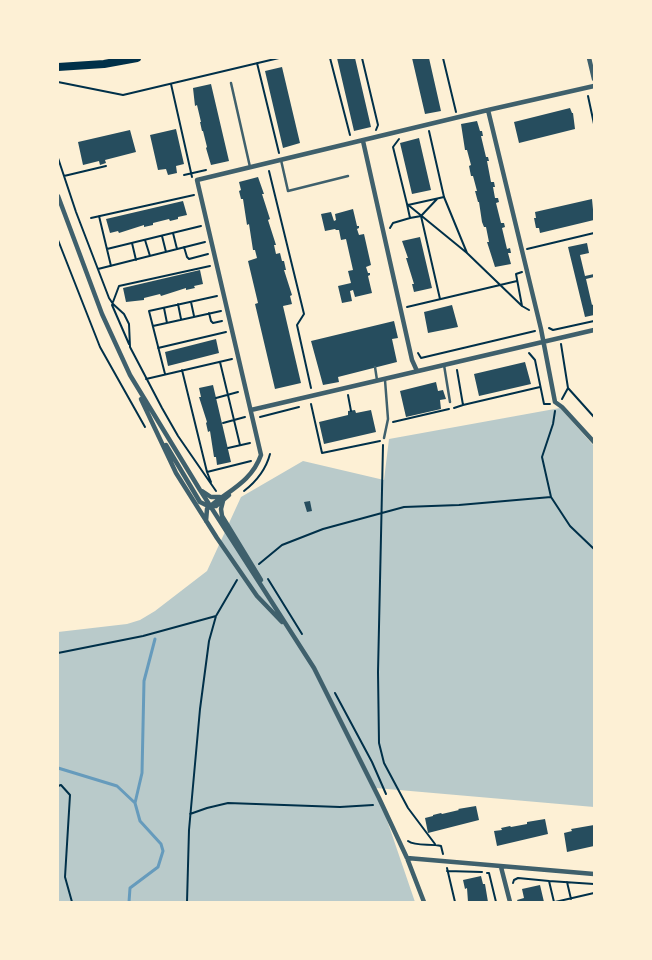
<!DOCTYPE html>
<style>
body{margin:0}
#map{position:relative;width:652px;height:960px;overflow:hidden;background:#fdf0d5;font-family:"Space Grotesk",sans-serif}
canvas{display:block}
.frame{position:absolute;inset:0;border:59px solid #fdf0d5;pointer-events:none}
</style>
<div id="map">
<canvas width="652" height="960"></canvas>
<div class="frame"></div>
</div>
<script>
const ctx = document.querySelector('canvas').getContext('2d');
ctx.lineJoin = 'round';
function fillPath(path, color) { ctx.fillStyle = color; ctx.fill(path, 'evenodd'); }
function trace(path, color, width, dash) { ctx.strokeStyle = color; ctx.lineWidth = width; ctx.lineCap = dash ? 'butt' : 'round'; ctx.setLineDash(dash || []); ctx.stroke(path); }
const green = new Path2D(`
 M560 408 594 446V807L376 788 415 902H58V632L127 624 140 620 155 611 207 571 241 497 303 461 384 480 389 439Z`);
const stream = new Path2D(`
 M58 768 117 786 135 803
 M129 902 130 888 158 867 163 851 161 844 140 821 135 803 142 773 144 681 155 639`);
const building = new Path2D(`
 M337 58H355L371 127 354 131Z
 M412 58H429L441 111 425 114Z
 M282 67 300 143 283 148 265 71Z
 M211 84 229 161 211 165 206 148 207 147 203 131H202L200 122H201L197 105 195 106 193 88Z
 M570 108 572 113H573L575 129 519 143 514 122Z
 M477 121 480 131H482L483 136H481L486 157H488L489 161H487L491 182H494L495 187H493L495 198H498L499 202 496 203 501 223H504L505 227 502 228 507 249 510 248 511 253H508L511 264 495 267 487 242H489L486 227H484L482 222 479 202H478L475 191H477L473 176H471L469 166 471 165 467 150H465L461 124Z
 M176 129 184 164 176 166 177 173 168 175 166 169 158 170 150 135Z
 M130 130 136 152 105 160 106 163 100 165 99 161 83 165 78 142Z
 M419 138 431 190 412 194 400 143Z
 M258 177 264 194H262L270 219 268 220 276 245H274L276 254 280 253 282 261H284L286 270H284L292 295 290 296 292 304 283 306 301 383 275 389 255 304 258 303 248 261 257 258 255 250H253L249 224 247 225 243 199H241L239 191 241 190 239 182Z
 M592 199 594 220 540 233 539 228H536L534 218H536L535 212Z
 M183 201 187 215 178 217V219L170 221 169 219 153 223V225L144 227V225L119 233 118 231 110 233 106 219Z
 M353 209 357 226H359V228L357 229 359 235 364 234 371 265 366 267 368 273H370V275L368 276 372 293 355 297 353 290 350 291 352 301 342 303 338 286 351 283 348 271 353 270 346 239 341 240 339 230H336L335 229 325 231 321 214 331 212 334 221 336 220 335 214Z
 M420 237 432 288 414 292 412 284H414L406 258H408L402 241Z
 M587 243 589 253 580 255 585 276 594 274V277L586 279 592 305 594 304V315L585 317 568 247Z
 M200 270 203 284 194 286 195 288 186 290V288L161 296 160 294 144 298V300L126 302 123 288Z
 M452 305 458 327 428 333 424 312Z
 M394 321 398 338 392 339 397 362 338 377 339 382 323 385 311 341Z
 M216 339 219 353 168 366 165 352Z
 M525 362 531 384 479 396 474 374Z
 M436 382 438 391 443 390 446 399 440 400 441 409 406 417 400 391Z
 M213 385 231 462 217 465 216 457H214L210 431 208 432 206 423 207 422 199 397H201L199 388Z
 M355 410 356 413 371 410 376 432 324 444 319 422 348 415V411Z
 M310 501 312 511 307 512 304 502Z
 M476 806 479 820 428 833 425 818 433 816V815L441 813 442 814 459 810 458 809Z
 M545 819 548 834 497 846 494 831 502 830 501 828 510 826 511 827 527 824V822Z
 M594 825V846L567 852 564 833 572 831 571 829Z
 M481 876 483 884H485L488 902H468L467 888 465 889 463 880Z
 M540 885 544 902H518L517 900 524 898 522 889Z`);
const path = new Path2D(`
 M330 58 350 135
 M362 58 378 125 376 130
 M443 58 456 112
 M257 63 279 153
 M58 82 123 95 279 58
 M171 84 192 177
 M588 96 594 124
 M429 131 444 197 467 253
 M399 139 393 147 407 204 467 253 522 306
 M58 158 76 212 109 298 113 304 124 314 129 324 130 347 162 408 178 436 216 491
 M269 171 304 314 297 325 311 388
 M184 175 206 170
 M64 176 106 166
 M408 205 444 197
 M99 216 111 266
 M421 216 440 299
 M91 218 194 195
 M410 218 421 216 437 199
 M390 228 393 223 410 218 407 204
 M173 233 177 249
 M162 236 166 252
 M58 240 100 347 145 427
 M145 240 150 256
 M132 243 136 260
 M184 247 187 257 189 259 208 254
 M107 249 201 226
 M527 249 594 233
 M98 269 205 242
 M522 272 516 274 522 306 529 310
 M113 302 119 286 210 266
 M191 302 194 316
 M178 304 181 319
 M112 305 129 344
 M407 307 517 281
 M164 308 167 323
 M209 313 211 321 213 323 222 321
 M153 326 221 311
 M549 328 553 330 594 321
 M561 344 568 388 594 417
 M158 348 226 332
 M418 353 421 358 535 331
 M529 353 535 360 544 404H550
 M220 362 240 445
 M182 370 207 472 211 482
 M457 370 463 405 540 387
 M165 374 149 311 217 296
 M146 379 232 359
 M348 395 351 411
 M216 398 238 392
 M562 399 568 388
 M311 404 322 453 380 441
 M454 408 463 405
 M555 411 553 424 542 457 551 497 570 526 594 549
 M260 417 299 407
 M393 422 449 409
 M223 423 245 417
 M383 445 378 672 379 743 384 763 408 808 435 844
 M228 448 250 443
 M207 472 251 461
 M244 491C257 481 266 469 270 454
 M259 564 282 545 323 529 404 507 459 505 551 497
 M268 579 302 634
 M58 653 143 636 216 616
 M335 693 372 762 386 794
 M58 786 61 785 70 795 65 877 72 902
 M190 814 207 808 228 803 340 807 373 805
 M408 841C416 847 431 843 441 846L443 854
 M447 868 455 902
 M447 871 482 872
 M487 873H489L496 902
 M567 882 571 899
 M513 883 514 880 518 878 549 881
 M187 902 189 830 200 709 209 641 216 616 237 580
 M554 902 549 881 594 884
 M555 902 594 893`);
const service = new Path2D(`
 M231 83 250 167
 M281 160 288 191 348 176
 M444 365 450 402
 M375 367 377 380
 M384 438 388 419 385 380`);
const minor = new Path2D(`
 M589 58 594 79
 M488 110 541 329 555 402 562 407 594 442
 M363 141 412 360 417 371
 M58 196 102 314 130 375 200 490 314 668 379 798 407 858 424 902
 M141 399 176 473 217 538 257 596 282 622
 M251 410 594 330
 M166 445 200 502 206 505 216 506 229 495
 M202 491 211 497H220
 M223 501 221 509 222 516 261 580
 M206 521 207 509C227 491 251 483 261 455L197 180 488 110 594 86
 M407 858 594 874
 M501 867 510 902`);
const primary = new Path2D(`
 M58 67 104 64 137 58`);
fillPath(green, '#b9caca');
trace(stream, '#669bbc', 3);
fillPath(building, '#264d5e');
trace(path, '#003049', 2);
trace(service, '#3f606c', 2.5);
trace(minor, '#3f606c', 4.5);
trace(primary, '#003049', 8);
</script>
